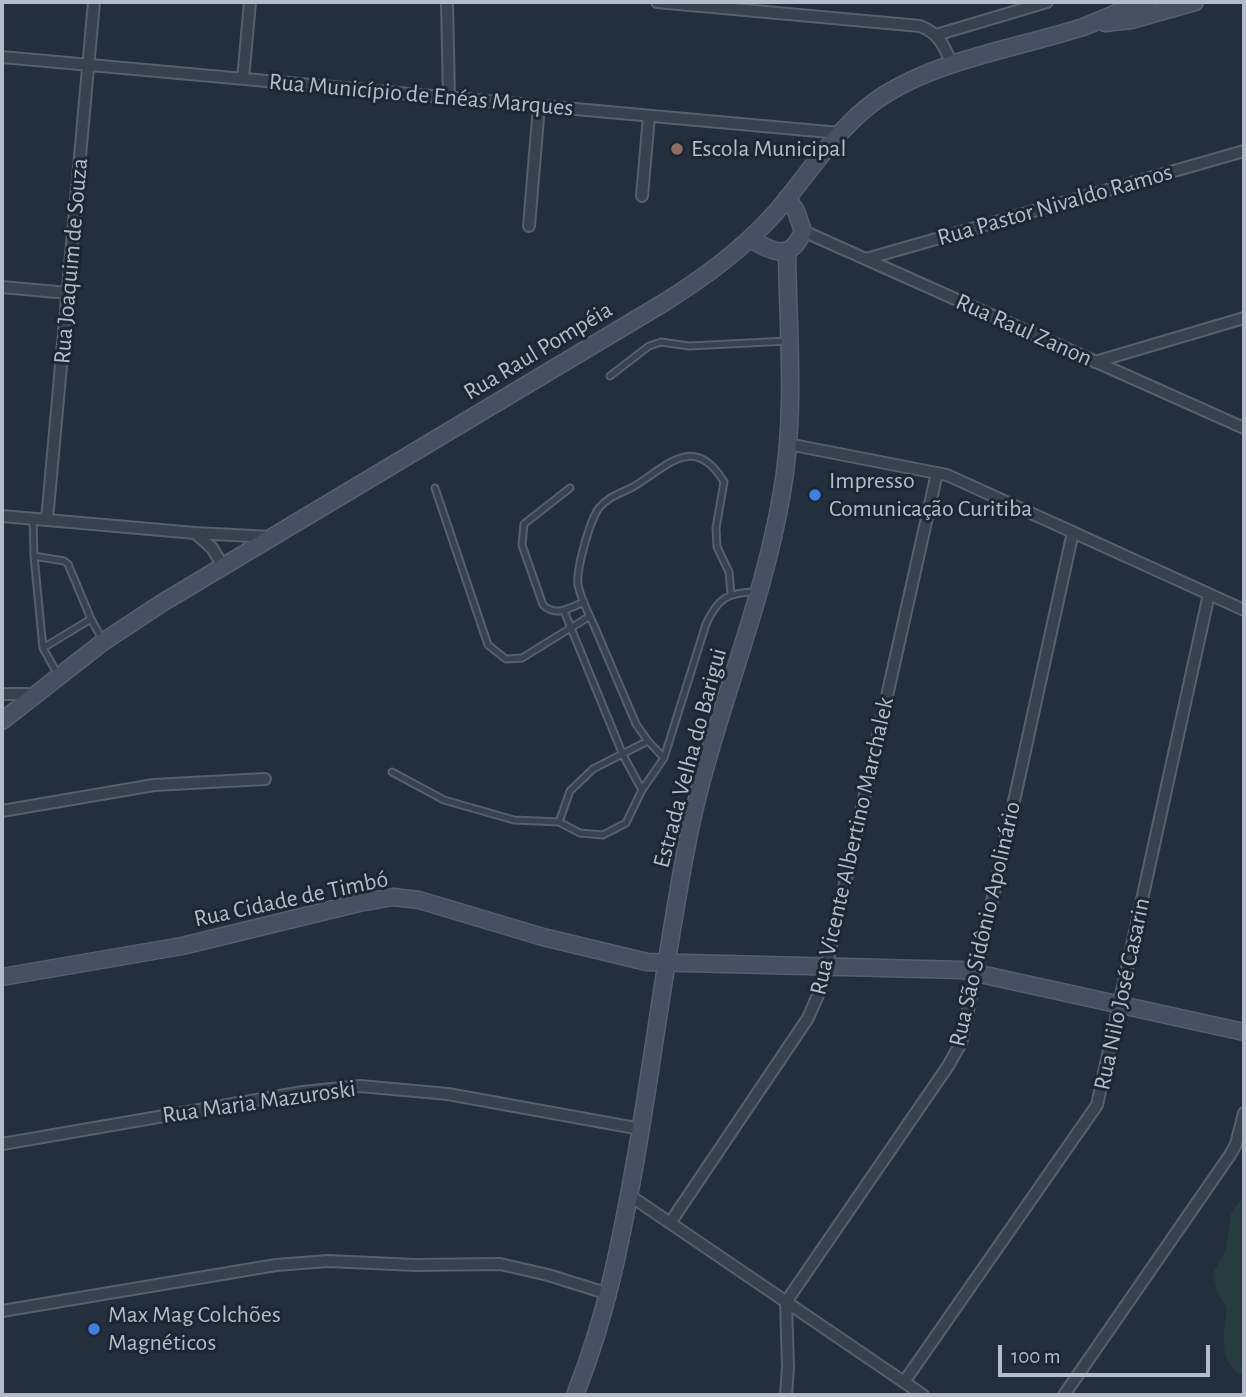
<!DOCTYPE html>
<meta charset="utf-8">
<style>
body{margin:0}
#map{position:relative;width:1246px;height:1397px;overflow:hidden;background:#242f3e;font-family:"Alegreya Sans",sans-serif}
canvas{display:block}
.frame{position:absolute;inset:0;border:4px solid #b4bcc9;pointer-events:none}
.scale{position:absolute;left:998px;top:1345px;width:212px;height:32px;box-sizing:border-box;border:4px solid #b4bcc9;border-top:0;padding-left:9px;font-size:21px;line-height:24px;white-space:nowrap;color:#b4bcc9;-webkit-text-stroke:5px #1d2633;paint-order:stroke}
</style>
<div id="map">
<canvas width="1246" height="1397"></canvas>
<div class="frame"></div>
<div class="scale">100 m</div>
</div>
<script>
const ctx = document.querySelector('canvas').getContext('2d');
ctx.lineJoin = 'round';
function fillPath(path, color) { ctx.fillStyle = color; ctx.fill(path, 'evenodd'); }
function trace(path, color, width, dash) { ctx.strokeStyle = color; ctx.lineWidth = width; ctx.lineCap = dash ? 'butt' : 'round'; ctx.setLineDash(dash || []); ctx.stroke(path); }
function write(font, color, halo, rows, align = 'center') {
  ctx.font = font + ' "Alegreya Sans",sans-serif'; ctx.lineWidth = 6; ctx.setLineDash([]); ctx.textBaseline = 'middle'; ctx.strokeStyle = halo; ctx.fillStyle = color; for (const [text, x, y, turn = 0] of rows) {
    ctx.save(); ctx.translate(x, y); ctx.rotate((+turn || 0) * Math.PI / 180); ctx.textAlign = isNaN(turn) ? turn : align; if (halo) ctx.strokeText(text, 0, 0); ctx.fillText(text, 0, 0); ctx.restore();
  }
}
const green = new Path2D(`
 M1244 1195V1375C1217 1367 1224 1329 1227 1308L1217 1292 1213 1273 1226 1250 1231 1213Z`);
const lane = new Path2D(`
 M610 376 649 346 661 342 689 346 788 341
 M435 488 488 645 506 659 522 658 590 616
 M570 488 524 524 522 545 543 605C556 617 570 608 584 602
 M33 519 34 556 64 561 68 564 91 619 102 639
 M34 556 43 648
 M564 611 623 755 642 790
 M57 673 43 648 91 619
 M664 758 648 741 636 724C623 693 609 661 596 630 590 616 581 600 578 585 576 569 590 520 599 508 608 497 619 494 631 488 664 470 693 430 724 482L716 528 717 547 729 572 731 594
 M392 772 444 800 514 820 559 822 580 833 603 835 626 823 642 790 664 758 706 624C718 598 728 592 756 592
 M559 822 570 791 593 769 648 741`);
const street = new Path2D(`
 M447 2 449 98
 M657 2 920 26C939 33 945 47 952 65
 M936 35 1047 2
 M2 57 840 133
 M243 79 250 2
 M642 196 649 116
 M529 226 539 106
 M803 231 1244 428
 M866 259 1244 151
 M2 287 68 293
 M1095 362 1244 318
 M788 444 947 475 1244 610
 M2 516 195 533 271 537
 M47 520 94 2
 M195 533 212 548 223 566
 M2 694H34
 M2 811 154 785 265 779
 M2 1144 303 1092 360 1086 448 1094 641 1129
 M629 1195 923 1395
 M670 1223 808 1018 822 986 937 473
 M2 1311 276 1265 328 1261 415 1265 500 1264 548 1275 609 1294
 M904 1382 1097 1105 1209 594
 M786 1395 788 1367 786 1302 948 1066 961 1043 1073 532
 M1064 1395 1230 1155 1236 1144 1244 1113`);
const secondary = new Path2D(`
 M1105 23 1131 20 1195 2
 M750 239C773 252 791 262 803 231L796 211 787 198
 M2 721 103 642 162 603 665 302C706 276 743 249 776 212 807 176 832 135 870 105 927 61 1015 49 1083 27 1105 19 1125 8 1147 2
 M2 977 182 946 359 903 393 897 419 900 543 937 647 962 962 970 1244 1032
 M575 1395C607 1315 621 1241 636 1157 654 1053 667 947 687 844 710 724 762 612 782 492 796 414 788 331 787 252`);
const markers = [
 [677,149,7,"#8d6e63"],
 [815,495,7,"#3f7fe0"],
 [94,1329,7,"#3f7fe0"]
];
const streetNames = [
 ["Rua Município de Enéas Marques",421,95,5],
 ["Rua Pastor Nivaldo Ramos",1055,205,-16],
 ["Rua Joaquim de Souza",71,261,-85],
 ["Rua Raul Zanon",1024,330,24],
 ["Rua Raul Pompéia",538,351,-31],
 ["Estrada Velha do Barigui",690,758,-75],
 ["Rua Vicente Albertino Marchalek",852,846,-77],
 ["Rua Cidade de Timbó",291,899,-12],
 ["Rua São Sidônio Apolinário",985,924,-77],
 ["Rua Nilo José Casarin",1122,994,-78],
 ["Rua Maria Mazuroski",259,1102,-8]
];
const poiNames = [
 ["Escola Municipal",691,149],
 ["Impresso",829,481],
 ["Comunicação Curitiba",829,509],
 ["Max Mag Colchões",108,1315],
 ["Magnéticos",108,1343]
];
fillPath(green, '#263c3f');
trace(lane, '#565f6c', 9);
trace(street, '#565f6c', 14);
trace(secondary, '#565f6c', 19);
trace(lane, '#38414e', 5);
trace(street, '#38414e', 10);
trace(secondary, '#465061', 16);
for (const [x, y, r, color] of markers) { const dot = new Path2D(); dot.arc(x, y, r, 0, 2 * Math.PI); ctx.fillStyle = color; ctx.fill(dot); trace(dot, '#1d2633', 2.5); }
write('24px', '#b4bcc9', '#1d2633', streetNames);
write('24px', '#b4bcc9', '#1d2633', poiNames, 'left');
</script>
